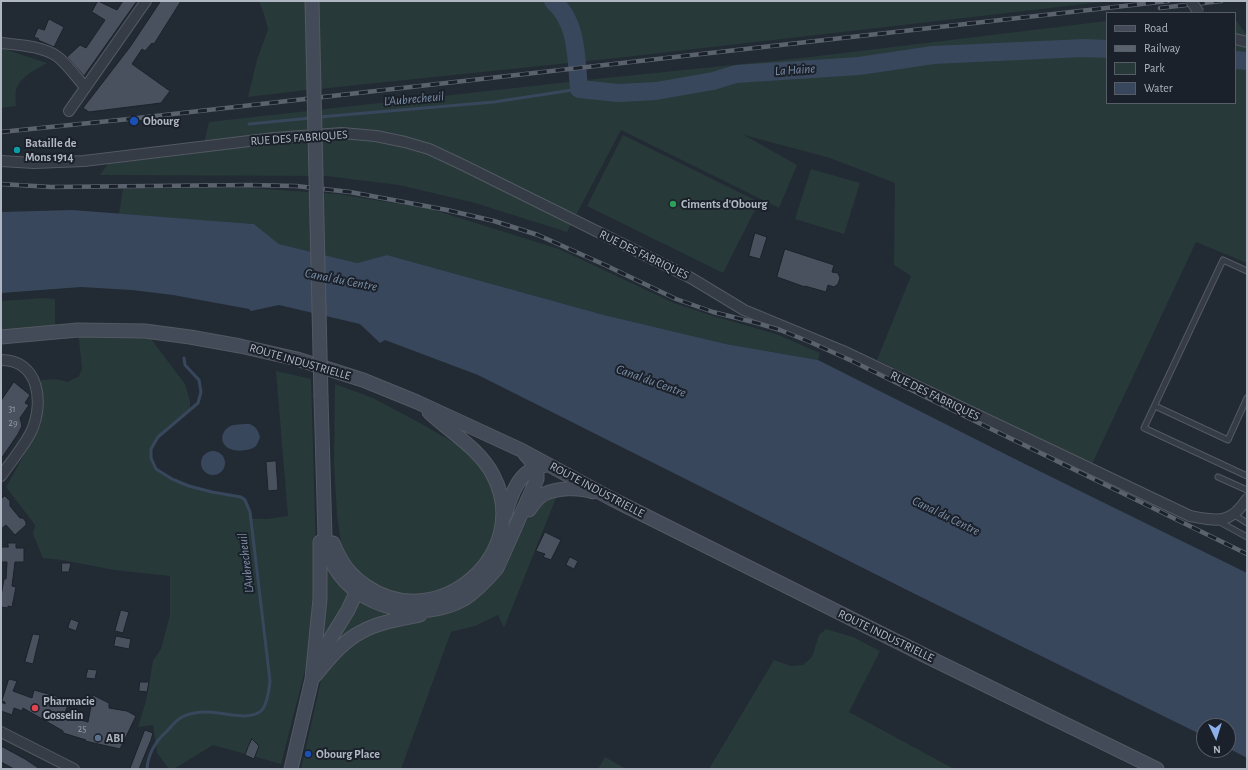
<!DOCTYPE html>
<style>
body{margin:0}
#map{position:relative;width:1248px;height:770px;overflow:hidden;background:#222a34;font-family:"Alegreya Sans",sans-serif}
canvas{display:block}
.frame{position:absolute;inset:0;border:2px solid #b0b6c2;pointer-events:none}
.legend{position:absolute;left:1106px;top:12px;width:130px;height:92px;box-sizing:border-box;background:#1b212a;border:1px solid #575d67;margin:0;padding:5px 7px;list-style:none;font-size:12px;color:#b0b6c2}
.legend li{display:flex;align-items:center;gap:8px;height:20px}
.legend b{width:20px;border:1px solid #575d67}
.north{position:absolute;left:1196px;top:718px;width:40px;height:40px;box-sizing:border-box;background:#1b212a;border:1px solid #575d67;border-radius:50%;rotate:176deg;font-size:11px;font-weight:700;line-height:16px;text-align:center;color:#b0b6c2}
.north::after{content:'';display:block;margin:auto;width:14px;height:18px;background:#8cb0eb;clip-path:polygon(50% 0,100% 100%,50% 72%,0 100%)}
</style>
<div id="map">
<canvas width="1248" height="770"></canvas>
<div class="frame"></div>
<ul class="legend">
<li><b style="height:5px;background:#444b58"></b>Road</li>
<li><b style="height:5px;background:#5a626e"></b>Railway</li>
<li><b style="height:11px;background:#283939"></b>Park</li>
<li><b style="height:11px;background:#39475c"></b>Water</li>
</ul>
<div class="north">N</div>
</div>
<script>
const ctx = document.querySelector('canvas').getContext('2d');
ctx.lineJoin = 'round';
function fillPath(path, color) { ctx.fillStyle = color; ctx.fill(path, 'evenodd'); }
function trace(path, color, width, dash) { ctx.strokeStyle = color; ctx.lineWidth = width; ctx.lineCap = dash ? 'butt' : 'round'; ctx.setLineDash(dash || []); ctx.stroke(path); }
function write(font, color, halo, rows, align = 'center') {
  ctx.font = font + ' "Alegreya Sans",sans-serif'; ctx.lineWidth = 4; ctx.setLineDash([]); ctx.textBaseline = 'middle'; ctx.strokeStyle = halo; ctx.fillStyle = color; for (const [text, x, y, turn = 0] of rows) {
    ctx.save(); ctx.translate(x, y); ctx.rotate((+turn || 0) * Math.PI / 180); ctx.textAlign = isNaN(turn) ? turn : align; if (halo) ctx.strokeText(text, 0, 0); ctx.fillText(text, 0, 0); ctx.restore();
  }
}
const green = new Path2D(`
 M259 1H305L307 90 248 97 257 60 268 29 264 14Z
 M317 1H1111L617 58 319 89Z
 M1235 19 1247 35V263L1196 242 1092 464 877 360 911 276 894 265 895 183 830 158 744 135 797 165 779 208 621 130 567 232 475 203 399 185 326 176 100 175 108 164 202 152 209 122 605 78 802 58 1107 21V103H1235Z
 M1 48 47 63C36 70 20 76 16 90 15 95 16 102 16 106L1 108Z
 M623 135 759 202 723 273 587 206Z
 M811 169 860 183 844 234 795 219Z
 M201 188H249L338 194 431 209 559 249 674 303 713 316 776 334 820 353 818 360 726 344 604 315 387 255 357 263 279 244 254 224 119 214 123 189Z
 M44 298 55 299V332L1 337V301Z
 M78 330 145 331 185 384 190 401V410C178 419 154 435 151 450 150 456 152 466 157 470 175 486 218 493 241 497L245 500 251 519H267L288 516 276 371 311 379 317 581 313 639 281 764 213 745 174 769H169L157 753 153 725 138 727 146 701 153 661 161 649 170 615V576L114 570 62 560 43 558 33 534 35 525 6 487 41 425V380L55 379 68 382 79 376 82 369Z
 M335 384 373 398 420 423 475 455 491 480 500 520 481 565 442 592 403 598 369 584 343 557 337 515 334 463Z
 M556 498 504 628 498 615 475 626 451 632 401 769H301L321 680 330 664 342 650 366 634 401 623 441 614 502 569 533 509 550 499Z
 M324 558 346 588 349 596 322 649Z
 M358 598 400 614 330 651Z
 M826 629 853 637 880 651 849 712 954 769H709L774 660 791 666 803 665 812 657 819 635Z
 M605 757 626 769H598Z`);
const water = new Path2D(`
 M72 210 254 224 279 244 357 263 387 255 604 315 726 344 818 360 1023 463 1247 573V758L1228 748V726H1204V736L915 594 478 375 385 340 380 343 360 324 279 305 251 311 249 309 173 295 132 290 81 287 1 293V212Z
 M250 424C256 427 258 430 260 437 259 440 258 443 256 446 249 452 229 453 224 444 219 436 226 426 234 425 239 424 244 424 250 424Z
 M201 463a12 12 0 1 1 24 0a12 12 0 1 1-24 0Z`);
const stream = new Path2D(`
 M319 117 494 102 579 89
 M249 124 311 118
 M147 769C148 754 155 742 166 732 171 727 176 720 182 717 189 713 200 712 208 712 223 712 250 722 262 710 268 703 269 689 270 681L250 512 245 500 241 497 212 492 189 486 172 479 156 469 151 458V449L158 437 198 403 201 392 199 380 185 365 184 358`);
const river = new Path2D(`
 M553 1C578 22 576 59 579 89L618 93 656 91 713 81 736 74 859 66 933 55 1084 48 1107 49
 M1235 60 1247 61`);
const building = new Path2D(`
 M98 1 117 10 123 1H137L84 76 67 57 80 45 86 48 105 20 92 12Z
 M161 1H181L154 44 152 43 145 51 142 49 132 64 170 91 161 103 89 112 83 108 130 47Z
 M49 19 64 27 54 47 38 40 39 39 34 37 38 28 44 30Z
 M755 233 767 237 760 259 749 256Z
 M785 249 834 265 832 272 838 273 840 278 838 284 834 287 828 285 826 292 805 286V287L777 277Z
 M14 382 30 395 25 403 29 405 20 418 22 426 18 434 1 459V401Z
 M276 461 278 490 268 491 266 462Z
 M5 496 10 501V506L20 518H23L26 522V525L15 535 6 525 1 529V499Z
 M545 532 561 540 551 560 543 557 545 554 536 551Z
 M8 543H16V548H24V562H15L12 586 16 587 12 607 8 606V608L1 607V596L4 579H6L7 562H1V547H8Z
 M570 557 578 561 574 569 566 565Z
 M62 563H71L69 572H62Z
 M121 610 129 612 123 633 115 631Z
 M71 619 79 622 76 631 68 628Z
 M33 634 40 635 33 664 25 662Z
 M116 636 131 639 129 649 114 646Z
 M88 669 97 670 95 679 86 678Z
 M9 679 17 681 13 691 32 698 34 690 59 697 58 698 60 699 59 701 68 705 64 715 88 722 93 695 109 703V708L127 711 136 716 120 749 85 741 86 740 63 733V731L23 708 22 711 14 708 12 715 1 711V702L5 704V702L2 701Z
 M140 682H149L147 692 139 691Z
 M145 730 153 733 151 740 139 769H130Z
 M252 739 259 746 254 759 245 755 248 747Z
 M1 746 25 759 40 769H14L1 762Z`);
const lane = new Path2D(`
 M1247 271 1223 260 1144 428 1247 476
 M1155 406 1228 440 1247 398
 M1218 477 1247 490
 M1233 514 1247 523
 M1218 521 1247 537`);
const street = new Path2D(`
 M1235 39 1247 42
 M1 43C19 45 43 46 58 57 67 64 77 78 85 87
 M69 111 146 1
 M1 161 34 163 84 161 274 138 342 133 376 136 405 142 429 149 461 164 691 278 744 310 843 351 1190 516C1216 521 1230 525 1247 499
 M1 360C39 360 44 402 32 430 25 445 10 463 1 476
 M1 732 74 769`);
const secondary = new Path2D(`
 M1 337 78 330 145 331 190 337 240 346 297 359 363 380 417 402 521 450 612 499 926 656 1157 769
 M321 397 325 537C327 547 329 557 334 566 358 609 422 623 464 599 477 591 487 580 497 568L537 479C538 468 532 462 525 454
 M529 510C533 504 537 498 544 494 557 488 579 487 593 492
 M505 515C511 495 519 469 543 466
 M333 543C341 563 349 574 366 586 438 636 534 553 493 475 479 448 451 433 429 412
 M319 665 329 641 348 610 355 595V590L353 583
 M312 679C327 662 340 643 361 632 378 622 401 619 420 615
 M291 769 312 679 320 599V542`);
const rail = new Path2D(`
 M1160 8 1221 1
 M1 132 129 119 1168 1
 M1 184 51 187 250 185 296 186 350 192 447 210 494 221 538 235 605 265 676 299 713 312 757 323 780 330 810 342 852 361 1247 554`);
const streetBridge = new Path2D(`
 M1191 1 1199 13`);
const secondaryBridge = new Path2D(`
 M312 1 321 397`);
const markers = [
 [134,121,5,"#1a4fb4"],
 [17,150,4,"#0f9aa8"],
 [673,204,4,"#2e9e5b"],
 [35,708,4,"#e0444e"],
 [98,738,4,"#5c6f8a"],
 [308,754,4,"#1a4fb4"]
];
const numberNames = [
 ["31",12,409],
 ["29",13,423],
 ["25",82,729]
];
const poiNames = [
 ["Obourg",143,121],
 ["Bataille de",25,143],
 ["Mons 1914",25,157],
 ["Ciments d'Obourg",681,204],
 ["Pharmacie",43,701],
 ["Gosselin",43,715],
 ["ABI",106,738],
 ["Obourg Place",316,754]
];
const streetNames = [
 ["RUE DES FABRIQUES",299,138,-4],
 ["RUE DES FABRIQUES",644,255,26],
 ["ROUTE INDUSTRIELLE",300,362,16],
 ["RUE DES FABRIQUES",935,396,26],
 ["ROUTE INDUSTRIELLE",597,490,28],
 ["ROUTE INDUSTRIELLE",886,636,26]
];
const waterNames = [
 ["La Haine",795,70,-4],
 ["L'Aubrecheuil",414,99,-5],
 ["Canal du Centre",341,280,11],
 ["Canal du Centre",651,381,20],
 ["Canal du Centre",946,516,26],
 ["L'Aubrecheuil",246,563,-97]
];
fillPath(green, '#283939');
fillPath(water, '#39475c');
trace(stream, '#39475c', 3);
trace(river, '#39475c', 18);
fillPath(building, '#49515e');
trace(building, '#1d232c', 1);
trace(lane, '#535963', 7);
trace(street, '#535963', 12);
trace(secondary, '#535963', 15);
trace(lane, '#353c45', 5);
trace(street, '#353c45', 10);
trace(secondary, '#444b58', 13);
trace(rail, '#5a626e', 4.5);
trace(rail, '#1b212a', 3, [9]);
trace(streetBridge, '#535963', 12, []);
trace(secondaryBridge, '#535963', 15, []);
trace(streetBridge, '#353c45', 10);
trace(secondaryBridge, '#444b58', 13);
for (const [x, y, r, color] of markers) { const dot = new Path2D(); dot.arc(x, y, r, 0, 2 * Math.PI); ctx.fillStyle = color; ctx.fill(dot); trace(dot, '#1b212a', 1.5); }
write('10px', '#969da9', null, numberNames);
write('bold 12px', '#b0b6c2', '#1b212a', poiNames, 'left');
write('12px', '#b0b6c2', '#1b212a', streetNames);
write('italic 13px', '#7b8ea7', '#1b212a', waterNames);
</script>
